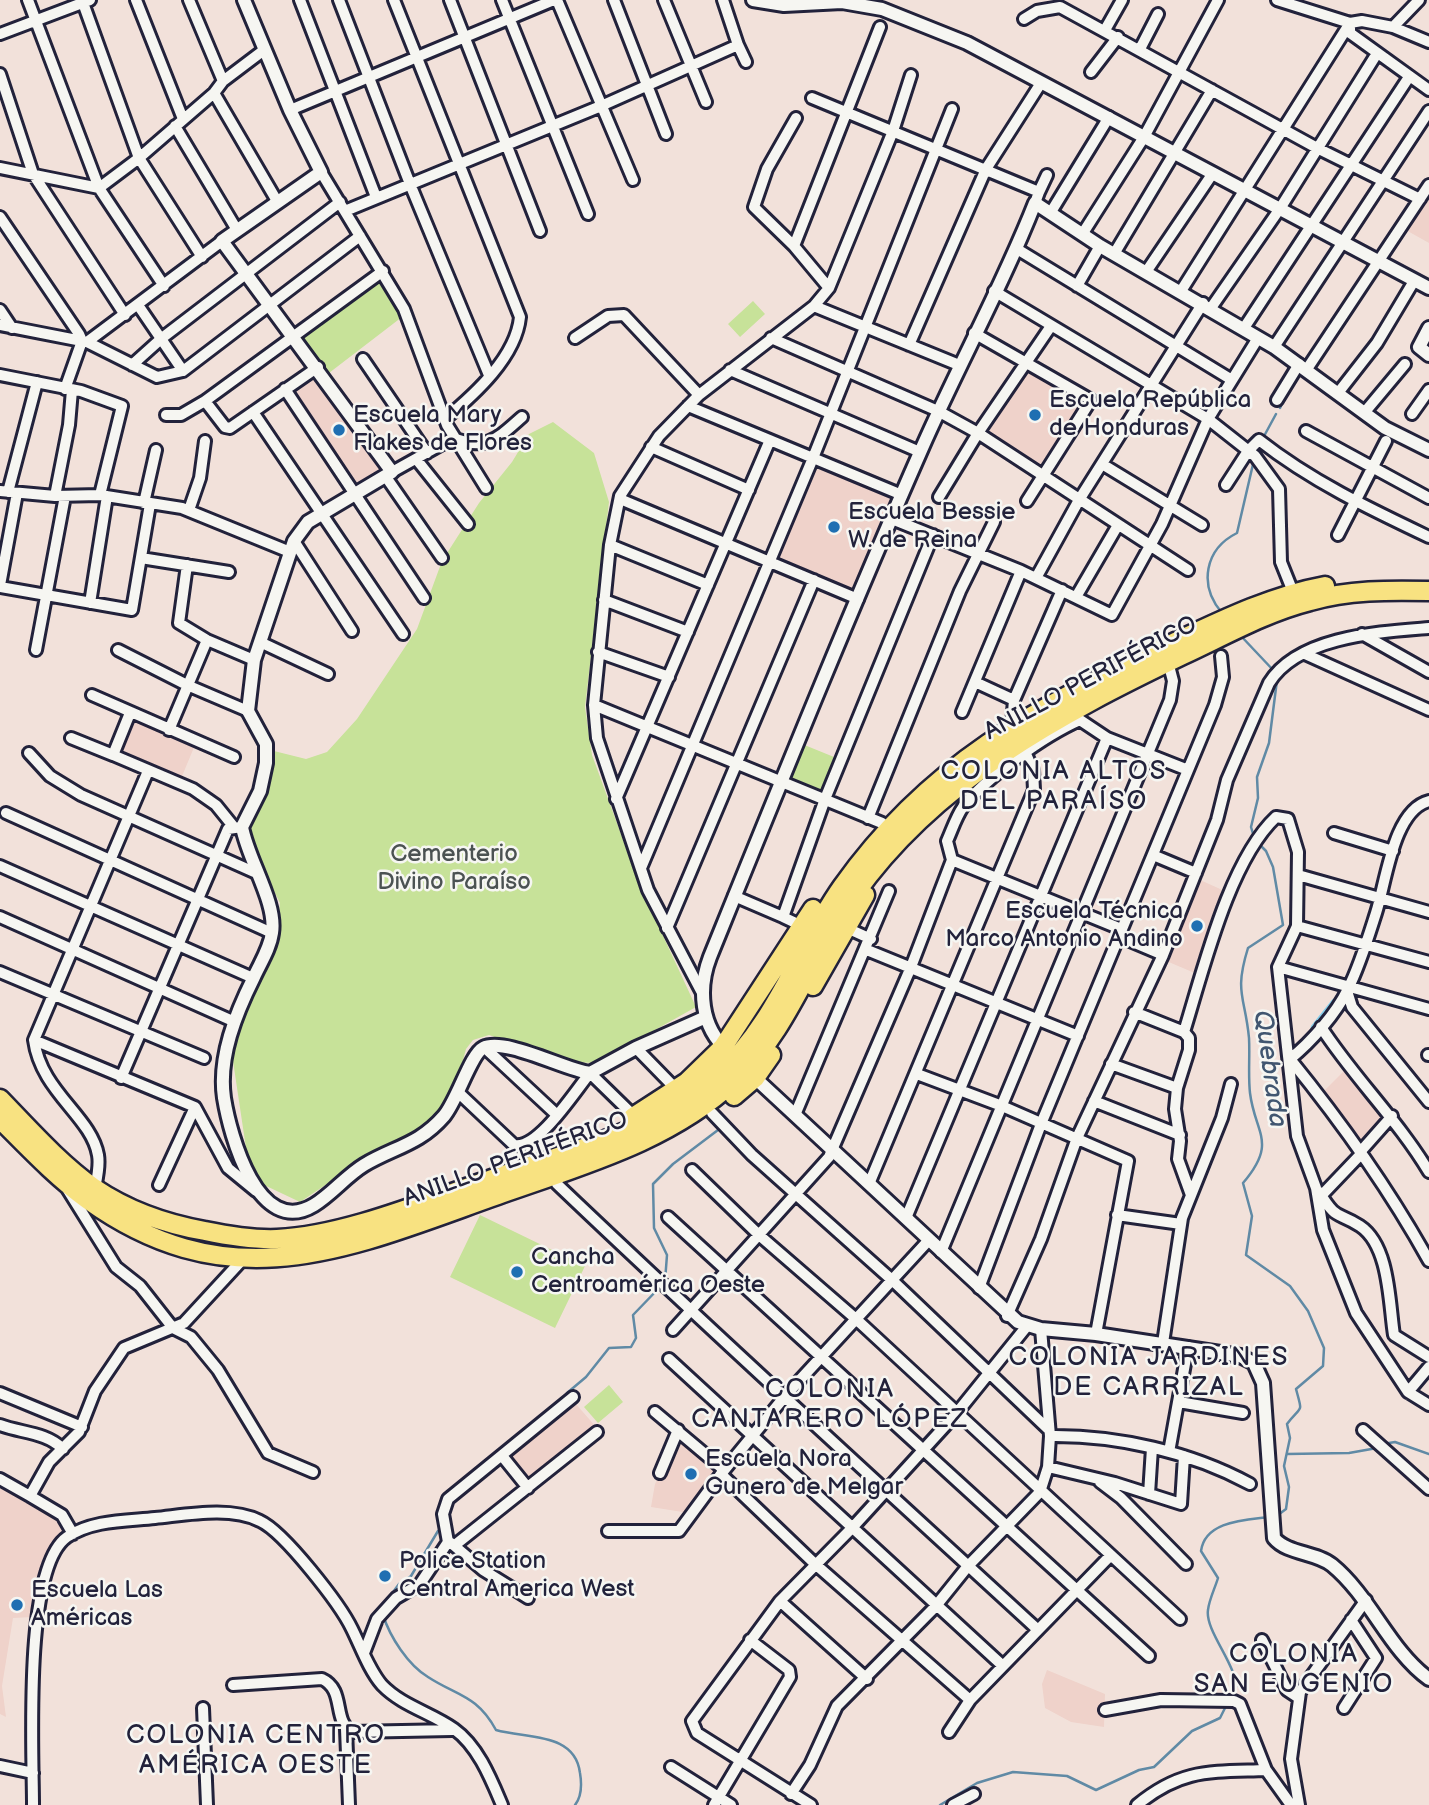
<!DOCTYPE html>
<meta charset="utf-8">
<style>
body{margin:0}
canvas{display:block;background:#f2e1da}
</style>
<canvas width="1429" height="1805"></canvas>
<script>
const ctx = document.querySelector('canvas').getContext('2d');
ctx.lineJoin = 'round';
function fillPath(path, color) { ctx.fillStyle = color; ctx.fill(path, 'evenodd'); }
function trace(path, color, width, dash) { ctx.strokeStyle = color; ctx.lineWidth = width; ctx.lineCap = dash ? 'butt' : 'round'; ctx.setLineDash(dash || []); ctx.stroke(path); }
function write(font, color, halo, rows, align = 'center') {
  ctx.font = font + ' "Balsamiq Sans",sans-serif'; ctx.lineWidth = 5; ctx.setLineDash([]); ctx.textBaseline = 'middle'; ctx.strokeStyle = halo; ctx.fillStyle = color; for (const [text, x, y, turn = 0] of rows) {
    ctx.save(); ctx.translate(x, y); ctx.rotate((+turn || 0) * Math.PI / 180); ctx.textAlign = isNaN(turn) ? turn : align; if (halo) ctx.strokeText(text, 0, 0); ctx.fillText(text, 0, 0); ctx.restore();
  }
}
const built = new Path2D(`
 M1429 192V243L1404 229Z
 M1028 366 1086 400 1042 471 983 431Z
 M317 371 387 472 359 490 291 389Z
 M815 462 893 494 854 590 777 559Z
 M132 718 195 745 180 781 116 754Z
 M1198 879 1229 893 1197 974 1164 960Z
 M1347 1068 1389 1117 1363 1143 1322 1093Z
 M575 1403 597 1428 530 1482 510 1456Z
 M679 1435 720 1471 689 1513 651 1507 655 1484 659 1476 662 1478Z
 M0 1484 60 1516 69 1531 61 1536 48 1556 33 1617 13 1618 2 1686 6 1717 0 1714Z
 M1047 1670 1105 1694 1104 1727 1071 1722 1045 1708 1042 1684Z`);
const green = new Path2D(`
 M381 275 402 317 329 373 299 336Z
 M753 301 765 314 740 337 728 324Z
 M553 422 594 453 609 502 585 707 592 755 640 886 696 1007 596 1063 569 1062 489 1035 473 1040 466 1049 454 1094 419 1133 363 1160 300 1202 262 1184 249 1168 233 1061 237 1036 276 941 280 903 250 843 248 828 271 780 274 751 306 759 327 752 357 719 417 629 442 561 479 503 512 462 529 434Z
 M802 744 834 757 821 791 788 778Z
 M480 1215 585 1266 555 1328 450 1277Z
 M609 1385 623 1402 598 1423 584 1407Z`);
const stream = new Path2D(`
 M1280 408 1290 388
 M1263 438 1276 414
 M1222 613C1198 585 1205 549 1237 533L1254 460
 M1241 636 1274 671
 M1254 837 1251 827 1258 798 1257 777 1269 743 1277 680
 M1258 843 1266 851 1273 867 1283 925 1248 948C1234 993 1245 996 1249 1038 1250 1056 1248 1075 1250 1093 1255 1134 1278 1142 1243 1183L1252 1216 1246 1255 1290 1286 1308 1311 1324 1348 1323 1366 1296 1389C1303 1415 1302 1404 1287 1424L1290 1438 1284 1466 1289 1487 1286 1509 1278 1515
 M665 1281 667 1255 654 1228 653 1184 673 1164 718 1130
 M567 1393 586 1377 609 1348 631 1347 636 1338 633 1315 660 1287
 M1383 1444 1395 1442 1429 1454
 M1287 1454 1349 1453 1377 1448
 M385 1603 399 1584 411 1576 438 1531
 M383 1615C390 1637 408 1665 428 1677 457 1696 477 1695 496 1730 527 1739 575 1732 580 1773 582 1785 582 1796 575 1805
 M1230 1698 1237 1685C1233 1661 1205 1629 1208 1610 1209 1600 1215 1588 1218 1578L1201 1551C1205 1521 1245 1520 1268 1517
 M940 1805 977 1783 1013 1772 1067 1776 1096 1790 1139 1770 1154 1767 1192 1731 1220 1718 1227 1704`);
const canal = new Path2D(`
 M1315 1028 1335 1003`);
const minor = new Path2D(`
 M28 0 99 188 164 286
 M82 0 139 158 202 257
 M136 0 183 119
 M189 0 223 81
 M300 0 376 197
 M339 0 410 184 489 375
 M394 0 520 317C516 357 475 394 445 419
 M450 0 540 231
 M502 0 588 214
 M557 0 633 180
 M614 0 666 134
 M664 0 706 102
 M1277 0 1350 23 1362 21 1393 27 1419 0
 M1024 19 1037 11 1060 7 1317 148 1420 199
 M1350 23V33L1429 90
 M1393 27 1429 42
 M1105 30 1122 0
 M0 34 90 0
 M738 45 746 62
 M1140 49 1158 14
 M1091 72 1118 37
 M0 74 33 174 125 315
 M214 93 277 201
 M812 98 1039 192 1035 203
 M290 110 554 0
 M796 118 767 169 754 207 794 246 829 288
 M175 126 237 230
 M0 168 99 188 139 158 214 93 223 81 264 50
 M321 172 404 309 447 425 486 488
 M1039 192 1047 175
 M345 211 601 106 738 45 723 0
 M1051 212 1109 117
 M0 217 79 334 82 341 65 389
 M1083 233 1144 137 1218 0
 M794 246 880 27
 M1017 249 1232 380
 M1114 254 1212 90
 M1146 272 1213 173
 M1077 286 1100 246
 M994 291 1208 419 1255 456 1279 489 1281 562 1293 592
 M1181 291 1350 23
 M138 305 183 371
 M814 306 959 365
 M1211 308 1281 207 1376 55
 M0 310 12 328
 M0 325 87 342 157 377 183 371 360 236
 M1244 328 1409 77
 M974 333 1091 400 1027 501
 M575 338 608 316 624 315 699 395
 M771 338 938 411 978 433 1188 570
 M87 342 222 241
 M909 345 986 169 1041 83
 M1274 347 1429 111
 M363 359 427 453
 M132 365 162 338 340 202
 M1307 369 1429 185
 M730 370 920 452
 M0 375 81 391 122 406 100 495
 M285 389 424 598
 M1338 393 1377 343 1414 281
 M1277 400 1299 364
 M205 401 225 427 230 428 318 367
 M688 406 902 495
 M253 412 403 634
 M1364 413 1405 364
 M1412 414 1429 390
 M166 415H181L205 401 383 271
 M1306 431 1429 498
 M651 447 749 490
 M417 460 468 524
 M1102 464 1202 525
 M392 472 453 438C487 451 497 439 522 417
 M386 477 442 558
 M1226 485 1248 451 1259 440C1311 481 1370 509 1429 537
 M0 491 55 496 100 495 182 508 290 552
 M8 492 37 382
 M55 496 69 425 72 390
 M939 497 978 433 1051 326
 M620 499 858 599
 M144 503 156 450
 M189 510 200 478 205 441
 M892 519 1021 571 1112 615 1162 524 1208 419 1258 338
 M1338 535 1386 441
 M294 541 352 631
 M610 545 708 585
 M141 558 229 572
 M187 565 179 623 207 640 254 660
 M1036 578 1079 500 1203 303
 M0 585 17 493
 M0 587 132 610 150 504
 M1076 597 1118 525
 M604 600 688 632
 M90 603 107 496
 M1362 634 1429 672
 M260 642 328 674
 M36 650 65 496
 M118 650 187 685 248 711
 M598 652 669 677
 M1305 654 1429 710
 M975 682 1014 700
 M92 695 234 757
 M594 705 882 823
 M962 712 1021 571
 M130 713 113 755 193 789 216 805 233 826
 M1012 725 1014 700 1062 590
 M169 730 207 640
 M71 738 113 755
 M29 753 50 776 81 795 254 872
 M616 799 770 440
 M6 813 272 933
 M868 818 960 591 994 522
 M1334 833 1393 851
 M1153 855 1196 873
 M952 860 1121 929
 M0 866 253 978
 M641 868 813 458 952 109
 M1298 875 1429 912
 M734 896 783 917
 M0 917 235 1022
 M802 926 783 917 825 799 933 535
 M1297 926 1429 962
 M667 928 814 580
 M849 929 871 939
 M1118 936 1163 955
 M867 950 1078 1036
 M1278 967 1429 1009
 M0 972 204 1058
 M701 991 648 890 597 738 594 705 610 545 620 496 659 436 699 395 814 306 829 288 893 131 911 75
 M1347 991 1352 1007 1429 1102
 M1134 1012 1184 1032C1203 971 1229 861 1276 817L1288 819 1298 852 1297 926 1278 967 1297 1136 1316 1188 1323 1230 1356 1313 1408 1392 1429 1405
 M1321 1027C1354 1078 1398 1120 1429 1172
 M1184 1032 1189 1038V1050L1177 1088 1175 1109 1180 1141 1178 1159 1191 1195
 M34 1040 195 1107 228 1168 256 1191
 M484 1047 557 1115
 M636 1048 676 1089
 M1428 1055H1429
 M1290 1059C1311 1042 1336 1014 1348 989 1360 965 1368 938 1376 913 1386 883 1393 810 1429 801
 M1290 1059C1342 1123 1389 1189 1429 1261
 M1111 1064 1177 1088
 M917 1074 1002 1106 1128 1161 1096 1334
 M121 1078 228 829 242 827
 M460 1094 514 1145C538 1150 575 1091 590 1073L634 1116
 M1094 1101 1180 1135
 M712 1113 752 1155 892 1280 1049 1430
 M795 1115 889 891
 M1361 1151 1392 1116
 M692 1170 759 1235 856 1319 1180 1619
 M557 1184C715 1335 876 1481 1037 1629
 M869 1184 1034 790 1033 770 1026 754
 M159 1185 195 1107
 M95 1188C97 1178 100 1166 98 1155 91 1116 41 1092 34 1040L148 771
 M68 1190 116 1267 140 1286 173 1328 191 1337 218 1370 268 1453 313 1472
 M1319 1192C1338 1222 1335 1210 1360 1226 1390 1246 1389 1304 1394 1335L1429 1357
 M1321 1196 1362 1153
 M1117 1215 1181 1224
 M668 1217 1149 1656
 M906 1218 1107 738
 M928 1241 786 1395 721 1474 814 1563 970 1700
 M941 1252 1170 700 1173 681 1168 662
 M979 1288 1041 1124 1215 705 1223 677 1221 656
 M1007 1316 1041 1239 1077 1138 1163 955 1217 820 1227 780 1269 683C1298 636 1380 632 1429 628
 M673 1330 829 1157 911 967 952 860 947 841C952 830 956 817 963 807 988 776 1044 736 1080 720L1107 738 1188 770
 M1163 1343 1182 1218 1222 1118 1231 1084
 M669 1359 1003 1666
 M1408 1392 1429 1367
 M0 1393 82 1427
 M1179 1402 1243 1413
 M655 1412 724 1470
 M0 1425C21 1433 46 1432 63 1449
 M1363 1430 1429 1489
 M1050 1436C1117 1435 1191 1452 1250 1484
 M1169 1452 1188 1347
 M503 1457 528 1488
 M1048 1467 1115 1483 1181 1504 1184 1456
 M660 1473 678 1430
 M0 1479 30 1496
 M1100 1482 1121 1498 1186 1564
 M1149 1494 1152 1448
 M608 1531H679L721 1474
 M73 1534 62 1515 30 1496 49 1462 79 1432 95 1391 124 1348 184 1323 243 1259
 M451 1543 483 1570 528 1598
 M455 1545 597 1432
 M780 1601 867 1679
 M1262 1640 1287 1690 1299 1698
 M364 1653 377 1619 396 1598 420 1584 448 1542 443 1514 448 1499 573 1397
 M233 1685 322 1679C346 1690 332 1721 352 1732L452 1730
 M203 1708 207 1805
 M1344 1708 1376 1658 1351 1620
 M1105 1710 1161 1700 1234 1701 1240 1704 1266 1770 1291 1805
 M346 1729 349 1805
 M949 1732 970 1700 1109 1557
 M0 1766 33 1773
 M671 1767 731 1805
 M791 1794 810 1765 837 1706 935 1607 968 1566 1040 1492 1048 1467 1050 1436 1041 1329
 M33 1805C33 1751 23 1568 67 1537 92 1520 126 1521 155 1518 186 1515 230 1506 260 1521 284 1532 340 1604 352 1629 361 1647 369 1670 382 1685 402 1706 432 1713 454 1729 478 1746 491 1779 502 1805
 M714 1805 790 1677 789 1670 750 1640
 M811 1805 697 1733 692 1721 780 1601 852 1528 956 1414 1027 1326
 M953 1805 974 1794
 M1137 1805C1182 1768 1211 1772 1266 1770
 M1299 1805 1291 1759 1300 1692 1366 1600`);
const tertiary = new Path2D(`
 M244 0 290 110 321 172 222 241 392 472 308 522 294 541 254 660 248 711 266 744V763L260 791 242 827C248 860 277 903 272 933 270 948 261 962 254 977 236 1013 218 1057 224 1098 230 1135 258 1239 314 1205 332 1194 346 1176 364 1165 394 1147 419 1145 444 1116 457 1101 471 1054 483 1048 505 1037 565 1070 590 1073L636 1048 706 1017
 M753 0 784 5 842 2 882 9 967 43 1429 288
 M1429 328 1419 347 1429 355
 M728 1051C700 1027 698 988 710 957 779 787 848 616 922 448 958 366 1002 287 1035 203L1100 246 1274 347 1385 428 1429 450
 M753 1076 1018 1322 1041 1329 1096 1334 1240 1356 1254 1363 1263 1383 1274 1538C1287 1554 1316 1552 1332 1565 1371 1597 1389 1650 1429 1679`);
const trunk = new Path2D(`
 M813 986 865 895
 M734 1096 755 1078 771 1055
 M0 1099C30 1130 59 1163 94 1188 128 1211 165 1224 205 1231 229 1236 253 1240 277 1239 347 1236 434 1198 501 1176 576 1150 658 1129 719 1075 776 1024 799 948 842 887 929 764 1035 709 1167 646 1218 622 1270 596 1325 586
 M633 1117 687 1082 723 1047 813 909
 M0 1119C28 1147 56 1177 88 1200 237 1307 359 1243 512 1190 589 1163 672 1139 734 1081 789 1030 811 955 854 895 935 780 1060 714 1183 655 1224 636 1266 612 1310 601 1348 590 1389 590 1429 591`);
const markers = [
 [1035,415,7,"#1f6fb2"],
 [339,430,7,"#1f6fb2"],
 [834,527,7,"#1f6fb2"],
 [1197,926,7,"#1f6fb2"],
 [517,1272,7,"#1f6fb2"],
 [691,1474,7,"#1f6fb2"],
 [385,1576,7,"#1f6fb2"],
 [17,1605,7,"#1f6fb2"]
];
const poiNames = [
 ["Escuela República",1049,401],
 ["de Honduras",1049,429],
 ["Escuela Mary",353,416],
 ["Flakes de Flores",353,444],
 ["Escuela Bessie",848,513],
 ["W. de Reina",848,541],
 ["Escuela Técnica",1183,912,"right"],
 ["Marco Antonio Andino",1183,940,"right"],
 ["Cancha",531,1258],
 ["Centroamérica Oeste",531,1286],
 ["Escuela Nora",705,1460],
 ["Gunera de Melgar",705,1488],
 ["Police Station",399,1562],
 ["Central America West",399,1590],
 ["Escuela Las",31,1591],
 ["Américas",31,1619]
];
const streetNames = [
 ["ANILLO PERIFÉRICO",1091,679,-28],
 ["ANILLO PERIFÉRICO",516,1160,-20]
];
const parkNames = [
 ["Cementerio",454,855],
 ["Divino Paraíso",454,883]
];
const neighbourhoodNames = [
 ["COLONIA ALTOS",1054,772],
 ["DEL PARAÍSO",1054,802],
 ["COLONIA JARDINES",1149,1358],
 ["DE CARRIZAL",1149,1388],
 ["COLONIA",830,1390],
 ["CANTARERO LÓPEZ",830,1420],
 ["COLONIA",1294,1655],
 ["SAN EUGENIO",1294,1685],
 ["COLONIA CENTRO",256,1736],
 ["AMÉRICA OESTE",256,1766]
];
const waterNames = [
 ["Quebrada",1269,1069,82]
];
fillPath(built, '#efd2ca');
fillPath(green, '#c7e299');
trace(stream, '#608aa5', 2.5);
trace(canal, '#89cfeb', 9);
trace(minor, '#22223b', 16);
trace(tertiary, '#22223b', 18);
trace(trunk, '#22223b', 23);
trace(minor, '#f6f6f2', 10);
trace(tertiary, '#f6f6f2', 12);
trace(trunk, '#f8e281', 18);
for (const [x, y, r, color] of markers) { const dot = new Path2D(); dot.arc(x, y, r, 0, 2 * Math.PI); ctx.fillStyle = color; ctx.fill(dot); trace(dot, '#f6f6f2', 2.5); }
write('24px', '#22223b', '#f6f6f2', poiNames, 'left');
write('24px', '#22223b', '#f6f6f2', streetNames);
write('24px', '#4b5252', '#f6f6f2', parkNames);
ctx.letterSpacing = '2px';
write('26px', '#22223b', '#f6f6f2', neighbourhoodNames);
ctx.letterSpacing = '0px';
write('italic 26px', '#415670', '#f6f6f2', waterNames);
</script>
